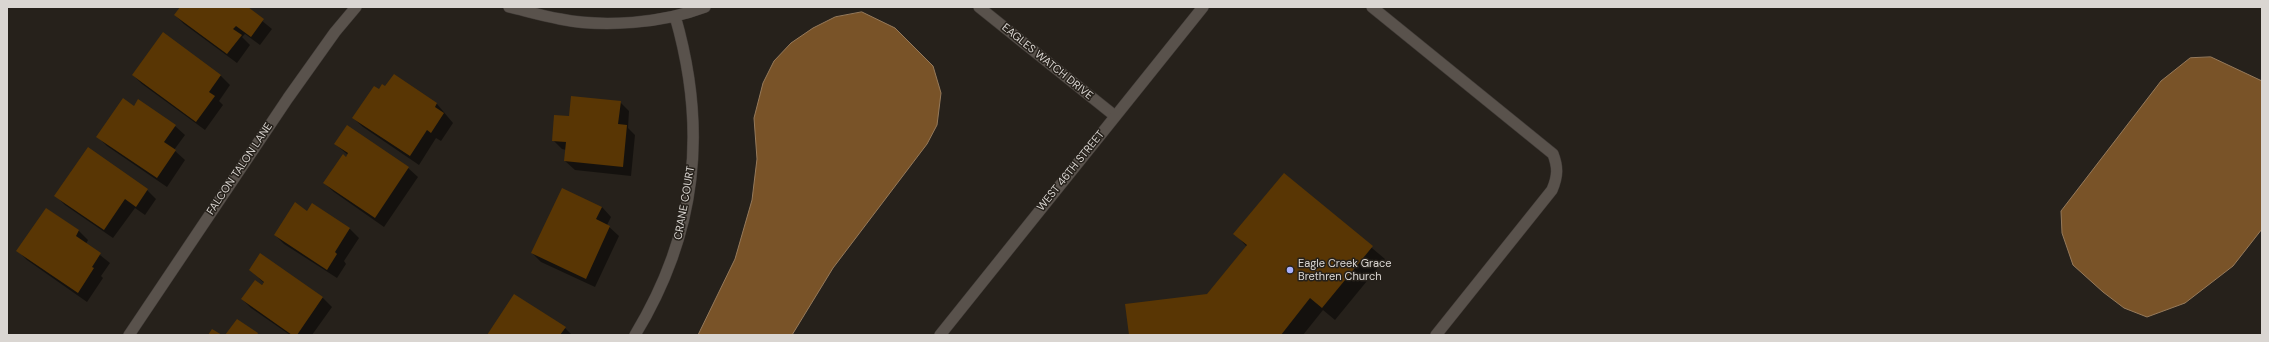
<!DOCTYPE html>
<style>
body{margin:0}
#map{position:relative;width:2269px;height:342px;overflow:hidden;background:#26211b;font-family:"DM Sans",sans-serif}
canvas{display:block}
.frame{position:absolute;inset:0;border:8px solid #dad6d2;pointer-events:none}
</style>
<div id="map">
<canvas width="2269" height="342"></canvas>
<div class="frame"></div>
</div>
<script>
const ctx = document.querySelector('canvas').getContext('2d');
ctx.lineJoin = 'round';
function fillPath(path, color) { ctx.fillStyle = color; ctx.fill(path, 'evenodd'); }
function trace(path, color, width, dash) { ctx.strokeStyle = color; ctx.lineWidth = width; ctx.lineCap = dash ? 'butt' : 'round'; ctx.setLineDash(dash || []); ctx.stroke(path); }
function write(font, color, halo, rows, align = 'center') {
  ctx.font = font + ' "DM Sans",sans-serif'; ctx.lineWidth = 3; ctx.setLineDash([]); ctx.textBaseline = 'middle'; ctx.strokeStyle = halo; ctx.fillStyle = color; for (const [text, x, y, turn = 0] of rows) {
    ctx.save(); ctx.translate(x, y); ctx.rotate((+turn || 0) * Math.PI / 180); ctx.textAlign = isNaN(turn) ? turn : align; if (halo) ctx.strokeText(text, 0, 0); ctx.fillText(text, 0, 0); ctx.restore();
  }
}
const water = new Path2D(`
 M862 12 895 28 933 66 941 93 937 125 927 144 833 268 792 335H698L735 259 752 200 757 159 754 118 763 83 774 61 791 43 813 28 835 17Z
 M2211 57 2262 81V229L2233 266 2185 303 2147 317 2124 308 2103 292 2073 265 2062 233 2061 211 2161 81 2190 58Z`);
const shadow = new Path2D(`
 M181 7H245L272 29 260 45 245 34 242 37 250 45 237 63 184 24 175 15Z
 M163 33 221 76 230 85 219 101 223 105 205 130 142 84 133 75Z
 M394 76 437 104 453 123 441 141 436 138 419 165 363 127 353 118 379 90 386 88Z
 M620 102 629 111 628 128 635 135 631 176 575 170 565 161 566 150 562 149 553 140 570 117Z
 M134 107 175 126 185 135 174 150 185 160 167 187 107 146 98 137Z
 M347 127 408 168 418 177 384 227 334 192 324 183 348 155 335 144Z
 M1284 174 1385 259 1335 320 1323 310 1303 335H1130L1208 294 1247 247 1235 234Z
 M147 190 156 199 145 215 135 208 113 238 65 205 56 196Z
 M602 207 611 217 607 225 619 236 595 287 541 262 532 253Z
 M46 209 79 231 88 240 86 244 110 263 101 276 103 278 87 302 27 260 18 251Z
 M307 212 350 229 359 238 344 261 346 264 337 278 284 244 275 235Z
 M250 270 322 297 332 307 312 335H290L251 308 242 299 264 283Z
 M565 328 572 335H488Z`);
const building = new Path2D(`
 M180 7H248L264 19 251 37 236 26 233 29 242 35 227 54 174 15Z
 M163 32 221 75 209 92 215 96 196 122 132 75Z
 M394 74 437 103 435 107 444 113 431 133 427 130 410 156 352 118 374 86 379 89 382 84 385 86Z
 M571 96 621 101 618 124 627 125 623 167 564 161 566 142 552 141 554 115 569 116Z
 M123 98 134 106 138 99 176 125 164 142 176 150 157 178 96 137Z
 M347 125 409 167 375 218 323 183 343 154 346 157 348 153 334 144Z
 M88 147 148 189 136 207 125 199 104 230 54 196Z
 M1284 173 1373 246 1322 308 1310 298 1281 335H1129L1125 304 1207 294 1247 245 1233 234Z
 M562 188 602 207 596 219 610 226 586 279 531 253Z
 M295 202 307 211 312 203 350 228 335 252 337 254 327 270 274 235Z
 M46 208 79 230 76 236 101 253 92 267 94 268 78 293 16 251Z
 M260 253 323 297 297 335H292L241 299 255 280 262 285 264 282 249 270Z
 M514 294 566 327 560 335H487Z
 M237 319 258 333 257 335H225Z
 M212 329 222 335H208Z`);
const service = new Path2D(`
 M1372 7 1553 154C1558 167 1558 176 1552 190L1436 335`);
const minor = new Path2D(`
 M509 7C526 11 543 16 560 19 604 28 663 23 705 7
 M979 7 1115 116
 M129 335 288 98 335 32 356 7
 M635 335C697 233 708 130 675 16`);
const tertiary = new Path2D(`
 M940 335 1203 7`);
const markers = [
 [1290,270,4,"#a8b0fc"]
];
const streetNames = [
 ["EAGLES WATCH DRIVE",1047,62,39],
 ["FALCON TALON LANE",240,169,-56],
 ["WEST 46TH STREET",1071,171,-51],
 ["CRANE COURT",685,203,-80]
];
const poiNames = [
 ["Eagle Creek Grace",1298,264],
 ["Brethren Church",1298,277]
];
fillPath(water, '#795328');
trace(water, '#967a5b', 1);
fillPath(shadow, '#0007');
fillPath(building, '#593604');
trace(service, '#403b37', 12);
trace(minor, '#403b37', 12);
trace(tertiary, '#403b37', 12);
trace(service, '#59524c', 11);
trace(minor, '#59524c', 11);
trace(tertiary, '#59524c', 11);
for (const [x, y, r, color] of markers) { const dot = new Path2D(); dot.arc(x, y, r, 0, 2 * Math.PI); ctx.fillStyle = color; ctx.fill(dot); trace(dot, '#26211b', 1.5); }
write('11px', '#dad6d2', '#26211b', streetNames);
write('11px', '#dad6d2', '#26211b', poiNames, 'left');
</script>
